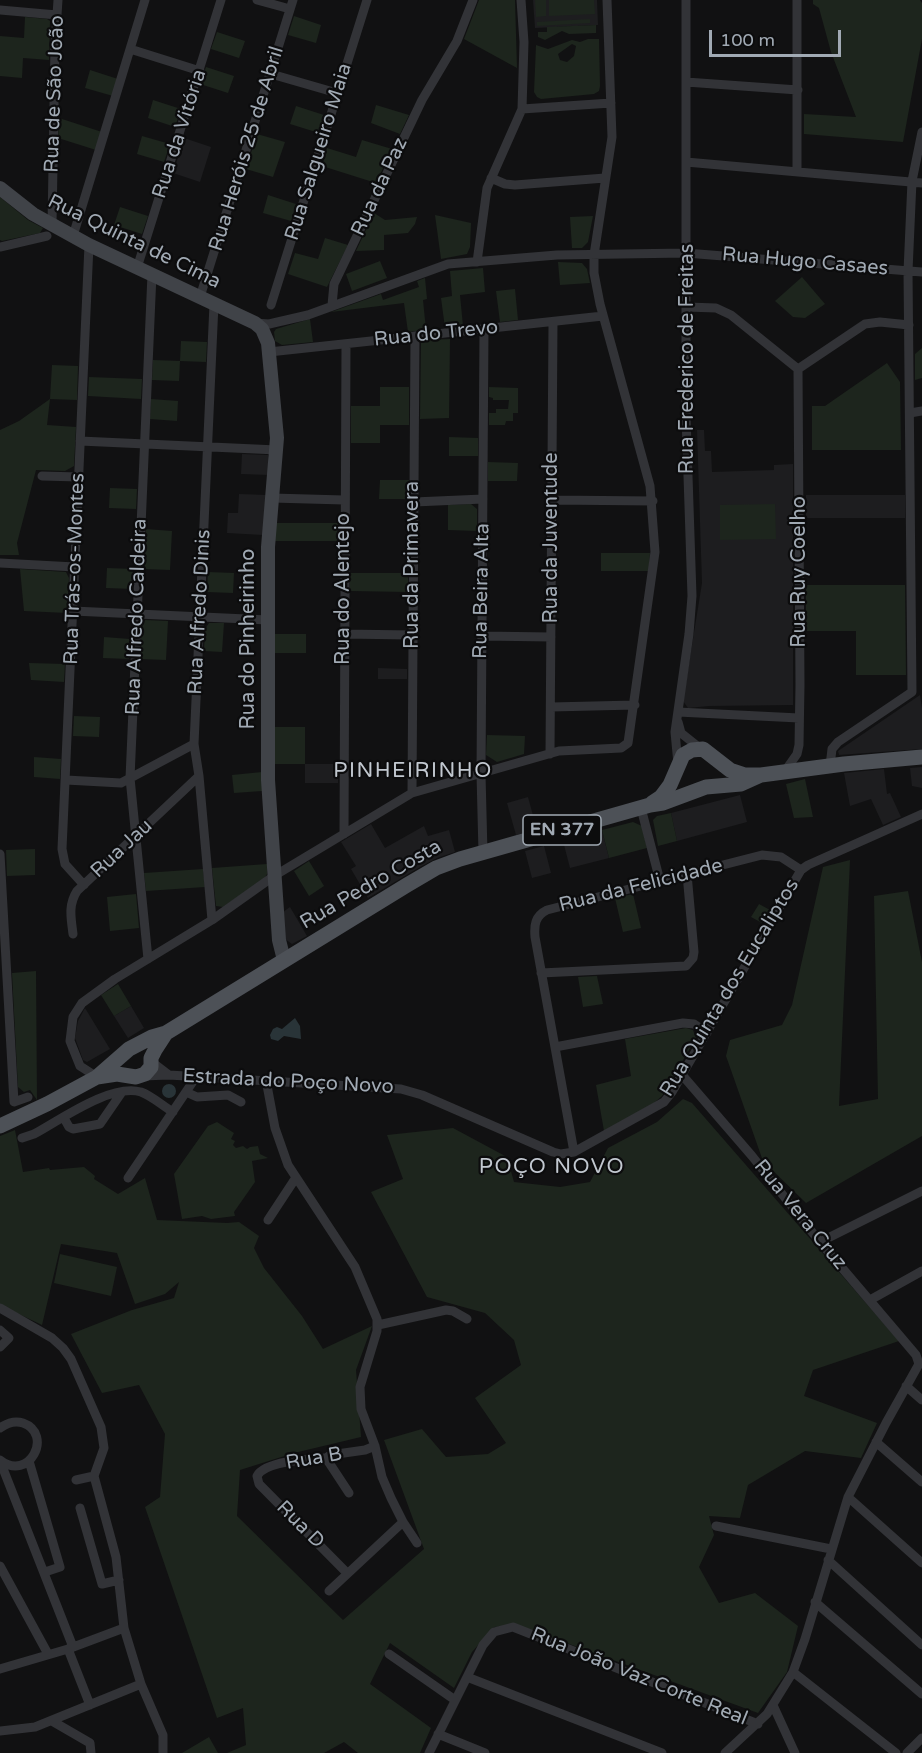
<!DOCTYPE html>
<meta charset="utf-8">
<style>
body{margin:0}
#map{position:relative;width:922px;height:1753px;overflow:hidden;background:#111112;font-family:"Varela Round",sans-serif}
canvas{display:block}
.scale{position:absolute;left:709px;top:30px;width:132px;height:27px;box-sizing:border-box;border:3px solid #a1aab4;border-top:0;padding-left:8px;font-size:18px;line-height:21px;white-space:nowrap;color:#a1aab4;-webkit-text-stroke:4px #0c0c0d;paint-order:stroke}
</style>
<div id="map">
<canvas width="922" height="1753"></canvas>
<div class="scale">100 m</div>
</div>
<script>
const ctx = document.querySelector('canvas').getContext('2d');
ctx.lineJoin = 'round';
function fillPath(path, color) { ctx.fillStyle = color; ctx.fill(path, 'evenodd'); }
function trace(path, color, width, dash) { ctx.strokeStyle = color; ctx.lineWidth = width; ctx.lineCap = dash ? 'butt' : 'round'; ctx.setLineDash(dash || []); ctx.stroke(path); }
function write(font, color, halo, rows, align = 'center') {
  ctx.font = font + ' "Varela Round",sans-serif'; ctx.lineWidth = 4.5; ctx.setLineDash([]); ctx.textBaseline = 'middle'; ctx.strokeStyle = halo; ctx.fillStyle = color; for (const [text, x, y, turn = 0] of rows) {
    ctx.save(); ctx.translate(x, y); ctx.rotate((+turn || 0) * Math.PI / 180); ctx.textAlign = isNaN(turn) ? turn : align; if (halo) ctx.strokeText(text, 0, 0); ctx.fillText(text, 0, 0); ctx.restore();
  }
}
const built = new Path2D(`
 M533 0H597L598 25 535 28Z
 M184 138 211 147 200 182 173 173Z
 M697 430H704L705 451H711L712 472 774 470V465L793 464V705L709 706 688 708 683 701 702 583Z
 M242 454 268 455 269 475 241 474Z
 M239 494 267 495 263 535 227 533 228 513H238Z
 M806 495H905V518H806Z
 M378 668 407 669V679H378Z
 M920 695 922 708V749L839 755 838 751Z
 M305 764H338V783H305Z
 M922 767V788L912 786 910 768Z
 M884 769 887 794 890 793 901 817 883 825 871 799 850 806 844 773Z
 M740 795 747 822 677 841 671 813Z
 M528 797 537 830 516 835 507 803Z
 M371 824 385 848 424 826 428 836 449 830 455 852 437 858 420 867 368 898 351 869 356 866 341 842Z
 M602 830 609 858 570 868 563 841Z
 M544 846 551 873 532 878 525 851Z
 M290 907 307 936 292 944 285 939 283 912Z
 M131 1006 144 1028 128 1038 114 1016Z
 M85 1008 110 1049 87 1062 83 1060 75 1038 78 1021Z`);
const green = new Path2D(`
 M479 0H515L517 68 464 39Z
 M535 0H546V16L536 17Z
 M549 0H594L595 14 549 16Z
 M813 0H920L922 3V39L903 142 804 134V114L856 117 831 52 819 8 813 4Z
 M294 16 321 25 316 43 288 35Z
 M25 17 47 19 50 21 49 60 23 58 22 78 0 76V36L24 38Z
 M590 19V23L537 26V22Z
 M596 25V33L569 34 562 31 545 40 538 37V32H547V27Z
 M217 32 245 41 239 58 211 49Z
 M588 39H599L600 86 599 91 594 94 541 99 537 97 534 92 536 45 548 49 572 40 580 42ZM572 44 576 46 574 56 567 62 560 60 558 54Z
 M206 67 234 76 228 93 200 84Z
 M90 70 118 79 113 96 85 88Z
 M153 100 181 109 175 127 148 118Z
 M376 105 409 115 400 134 371 123Z
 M296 106 324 115 319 133 290 124Z
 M59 118 102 132 96 150 58 138Z
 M257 134 285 142 273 177 246 169Z
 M142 136 170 144 164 162 137 154Z
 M362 140 392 149 376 183 322 166 327 148 356 157Z
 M268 195 296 204 291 221 263 213Z
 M0 197 28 220 43 228 40 233 2 241 0 240Z
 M120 207 148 216 142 234 114 225Z
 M374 213 385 220 417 217 415 224 408 233 384 235V250L356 251Z
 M435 215 471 223 470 247 467 254 441 259Z
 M593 216 588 242 582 248H572L570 217Z
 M325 238 348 245 327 287 288 274 295 253 318 259Z
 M380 261 387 278 352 291 346 274Z
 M558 262 582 263 587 269 590 283 560 285Z
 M483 268 485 292 460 295 463 326 445 328 441 298 452 296 450 271Z
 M802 277 825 304 805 318 793 317 775 301Z
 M425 278 427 299 423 300 426 330 408 332 404 303 331 312 381 294 383 300 419 287 417 281Z
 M515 289 518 320 500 322 496 291Z
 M310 319 313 342 282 345 275 341 274 332 276 329Z
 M450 339 449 418 420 419 421 343 426 340Z
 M181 341 207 342 206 362 180 361 179 381 152 380 153 360 180 361Z
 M922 348V378L915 380V354Z
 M887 363 900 382 901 450H812V406H825Z
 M52 365 78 366 77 400 50 399 47 425 76 427 74 466 65 471 36 470 17 543 19 555H0V430L19 421 50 399Z
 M89 377 142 379 141 399 88 396Z
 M380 387H409V425H380V443H351V406H380Z
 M489 387 518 388V413H513V421H506L505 425H489V413H496V409H508L509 400H493V398L489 397Z
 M151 399 178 401 177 421 150 419Z
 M449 437 478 438V456H449Z
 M488 462 518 463 517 481H488Z
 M380 480H409V499H379Z
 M110 488 137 489 136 509 109 508Z
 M471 504 477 509V531L448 530V505Z
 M775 504 776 539 720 540V505Z
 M275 523H340L339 541H273Z
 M146 529 172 531 170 570 144 569Z
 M601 553H650L649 571H601Z
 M107 568 133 569V589L106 588Z
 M20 569 66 572 69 578 67 613 24 611Z
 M208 572 234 573 233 593 207 592Z
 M350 573H408V592L350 591Z
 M905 585 906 675H856V631H806V585Z
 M145 620 168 621 166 660 140 659 141 626Z
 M209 623H224L222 652 204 651 205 629Z
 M273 634H306V653H273Z
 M104 637 130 639 129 659 103 658Z
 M29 663 65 664 64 682 31 680Z
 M74 716 100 717 99 737 73 736Z
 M273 727H305V764H273Z
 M487 735 525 736 524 754 497 762 486 755Z
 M34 757 61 759 60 779 34 777Z
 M262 772V791L234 793 232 775Z
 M805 779 813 817 794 818 786 784Z
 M671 813 677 841 658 846 653 820 657 816Z
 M633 822 642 826 647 848 609 858 602 830Z
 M35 849V875L7 876 6 850Z
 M850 860 839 1106 878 1099 874 896 908 891 922 962V1136L806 1203 763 1161 726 1056 730 1040 782 1025 792 1005 823 867Z
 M309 861 324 886 309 896 294 871Z
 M267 864V874L264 879 223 907 216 906 212 868Z
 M203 869 205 887 146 891 144 873Z
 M136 894 139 928 110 931 107 897Z
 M633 894 641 928 623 932 615 898Z
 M759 904 770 910 762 923 751 917Z
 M36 971 37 1100 30 1090 24 1092 18 1087 12 973Z
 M597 976 603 1004 583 1007 578 977Z
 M118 984 131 1006 114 1016 101 995Z
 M686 1028 693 1030 696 1038 662 1096 654 1103 604 1131 596 1085 631 1076 625 1039Z
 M683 1099 692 1103 899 1341 813 1370 804 1396 877 1423 861 1458 805 1451 748 1485 740 1518 709 1516 714 1535 699 1567 719 1603 755 1593 798 1626 787 1672 758 1713 520 1626 494 1627 472 1652 454 1688 390 1643 370 1684 431 1728 420 1753H358L344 1742 324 1753H227L246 1745 243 1708 217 1718 145 1507 160 1497 165 1434 139 1385 102 1393 71 1334 132 1310 174 1298 179 1282 165 1294 135 1304 117 1253 61 1244 42 1325 0 1305V1136L15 1130 23 1172 49 1168 50 1170 84 1167 95 1176 94 1179 118 1194 145 1178 157 1220 227 1223 239 1222 259 1236 254 1248 264 1268 302 1316 323 1349 372 1326 356 1370 361 1437 294 1453 240 1470 237 1516 343 1620 424 1549 384 1440 422 1429 446 1457 488 1454 506 1443 475 1398 521 1365 514 1340 485 1313 427 1297 371 1192 403 1179 387 1135 453 1128 507 1157 514 1182 560 1187 590 1182 608 1148 657 1122Z
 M217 1122 234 1133 231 1139 235 1141 233 1145 236 1148 243 1146 247 1149 250 1147 258 1146 260 1154 268 1158 252 1161 255 1182 234 1212 235 1216 211 1219 202 1216 182 1219 174 1174 208 1126Z
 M60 1254 117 1267 111 1296 54 1283Z
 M209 1737 218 1753H182Z`);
const water = new Path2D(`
 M295 1018 300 1026 301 1039 284 1036 278 1041 271 1039 270 1035 273 1029 277 1027 282 1029Z
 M162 1091a7 7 0 1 1 14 0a7 7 0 1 1-14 0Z`);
const street = new Path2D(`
 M257 0 290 9
 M797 0V171
 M0 10 57 15
 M130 49 200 71
 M271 74 337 93
 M686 82 798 90
 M522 109 611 103
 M686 162 922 183
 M491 178 505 184 515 185 605 178
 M52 225 55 45 58 0
 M73 236 145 0
 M0 247 47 236
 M477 262 487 188 522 109 524 42 521 0
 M137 268 221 0
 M200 297 293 0
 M271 305 367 0
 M332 305 334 284 422 100 457 41 473 0
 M687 307 716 308 731 315 798 369
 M255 323 269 324 308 315 448 264 557 255 686 253 922 272
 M269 352 603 316
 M798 369 865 324 880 322 909 325
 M910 413 922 411
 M80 441 277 450
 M42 476 79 477
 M272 498 344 500
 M552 500 653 501
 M414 502 483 499
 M0 563 75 567
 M73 611 268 620
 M343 634 412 635
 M482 636 551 637
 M551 707 635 705
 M678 712 799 718
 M678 722 681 733 701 749
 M550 754 553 322
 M678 764 675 732 689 634 692 596 686 416V0
 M830 766 832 749 838 742 912 692 908 271 912 181 922 132
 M785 771 797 754 799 745 800 685 798 369
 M66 780 121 783 194 744
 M412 793 415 336
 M641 808 660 881
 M344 834 346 344
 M483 853 481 774 484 329
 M0 854 14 1102 28 1097
 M84 885 65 864 62 849 89 245
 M212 920 199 776 194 744 214 304
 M73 934C71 918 68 905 77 891L199 776
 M148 959 130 778 152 274
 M541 973 686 966 693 958 694 952 687 874
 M555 1047 683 1023 694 1024 707 1033
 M169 1075 401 1089 422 1095 553 1152 561 1154 574 1152 664 1102 672 1092 801 870 808 865 922 814
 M143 1076 169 1075 152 1062
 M683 1076 752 1156 820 1242 916 1355 919 1364 886 1423 848 1497 805 1639 793 1672 767 1714 725 1753
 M97 1077 80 1066 70 1041 73 1017 82 1003 115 979 212 920 274 876 412 793 559 751 621 748 628 743 655 552 650 486 600 304 594 273V255L612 137 607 0
 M266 1080 275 1128 288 1165 355 1267 377 1319V1331L360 1387 361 1409 375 1446 382 1477 391 1498 403 1522 417 1543
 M186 1092 197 1097 228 1095 241 1102
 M64 1118 69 1127 73 1129 100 1124 122 1092
 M22 1138 34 1134C60 1120 111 1083 141 1092 152 1096 163 1106 173 1112
 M574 1152 535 937C534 925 535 916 547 910L762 855 781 857 801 870
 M128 1178 196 1077
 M268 1220 295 1179
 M820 1242 922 1191
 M870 1300 922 1271
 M0 1308 52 1338 63 1348 71 1359 101 1427 104 1448 94 1476 116 1557 124 1628 141 1684 163 1735V1753
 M378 1325 446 1310 453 1311 467 1319
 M0 1330 9 1338 0 1347
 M906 1386 922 1400
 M0 1428C7 1423 14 1420 23 1423 54 1434 29 1483 0 1460
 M876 1442 922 1482
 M326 1458 349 1493
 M0 1461 73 1647
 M29 1461 60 1567 45 1572
 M76 1480 94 1476
 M848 1497 922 1563
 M80 1508 102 1584 119 1580
 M716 1526 831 1549
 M828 1560 922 1645
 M0 1566 48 1654
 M347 1573 259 1484 257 1476C265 1461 309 1459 326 1458L330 1455 365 1450 375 1446
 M329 1591 403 1522
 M815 1602 922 1694
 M68 1649 90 1705
 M389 1654 455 1700
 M0 1669 68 1649 124 1628
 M793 1672 896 1753
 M467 1677 662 1753
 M773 1705 795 1753
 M52 1721 90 1743 91 1753
 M0 1731 35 1727 141 1684
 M438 1734 485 1753
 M429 1753 483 1645 494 1632 513 1627 758 1724
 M907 1753 922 1738`);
const secondary = new Path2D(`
 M0 188 33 214 89 245 255 323 262 329 268 343 277 438 268 547V780L279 940 284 960`);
const primary = new Path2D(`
 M652 803 661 797 670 785 683 755 692 750 703 749 730 770 745 775H761L844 764 922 757
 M97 1077 117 1074 136 1077 145 1074 151 1067V1058L155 1050 166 1033
 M0 1126 47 1104 97 1077 129 1049 152 1037 166 1033 407 885 436 868 460 859 650 805 663 803 706 787 741 784 761 775`);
const shields = [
 [562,830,78]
];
const shieldNames = [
 ["EN 377",562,830]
];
const streetNames = [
 ["Rua de São João",55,94,-88],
 ["Rua da Vitória",180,134,-72],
 ["Rua Heróis 25 de Abril",247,149,-73],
 ["Rua Salgueiro Maia",319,152,-73],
 ["Rua da Paz",380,187,-65],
 ["Rua Quinta de Cima",134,242,26],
 ["Rua Hugo Casaes",805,262,5],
 ["Rua do Trevo",436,334,-6],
 ["Rua Frederico de Freitas",688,359,-90],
 ["Rua da Juventude",552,538,-90],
 ["Rua da Primavera",413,565,-90],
 ["Rua Trás-os-Montes",75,569,-88],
 ["Rua Ruy Coelho",800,572,-90],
 ["Rua do Alentejo",344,589,-90],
 ["Rua Beira Alta",482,591,-89],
 ["Rua Alfredo Dinis",200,612,-87],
 ["Rua Alfredo Caldeira",137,617,-88],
 ["Rua do Pinheirinho",249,639,-90],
 ["Rua Jau",122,849,-43],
 ["Rua Pedro Costa",371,885,-30],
 ["Rua da Felicidade",641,886,-14],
 ["Rua Quinta dos Eucaliptos",730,988,-59],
 ["Estrada do Poço Novo",288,1082,3],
 ["Rua Vera Cruz",800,1215,51],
 ["Rua B",314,1459,-10],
 ["Rua D",300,1525,45],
 ["Rua João Vaz Corte Real",639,1677,22]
];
const neighbourhoodNames = [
 ["PINHEIRINHO",413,771],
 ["POÇO NOVO",552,1167]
];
fillPath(built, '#1d1d1f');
fillPath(green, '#1d251d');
fillPath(water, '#293438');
trace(street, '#323337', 9);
trace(secondary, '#404348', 14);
trace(primary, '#4d5157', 15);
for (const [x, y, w] of shields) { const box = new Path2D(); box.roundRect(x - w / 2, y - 15, w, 30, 4.5); ctx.fillStyle = '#0c0c0d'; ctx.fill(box); trace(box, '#a1aab4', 1.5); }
write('bold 18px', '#a1aab4', null, shieldNames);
write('20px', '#a1aab4', '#0c0c0d', streetNames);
ctx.letterSpacing = '1.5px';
write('21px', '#c2c8d0', '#0c0c0d', neighbourhoodNames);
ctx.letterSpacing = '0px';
</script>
